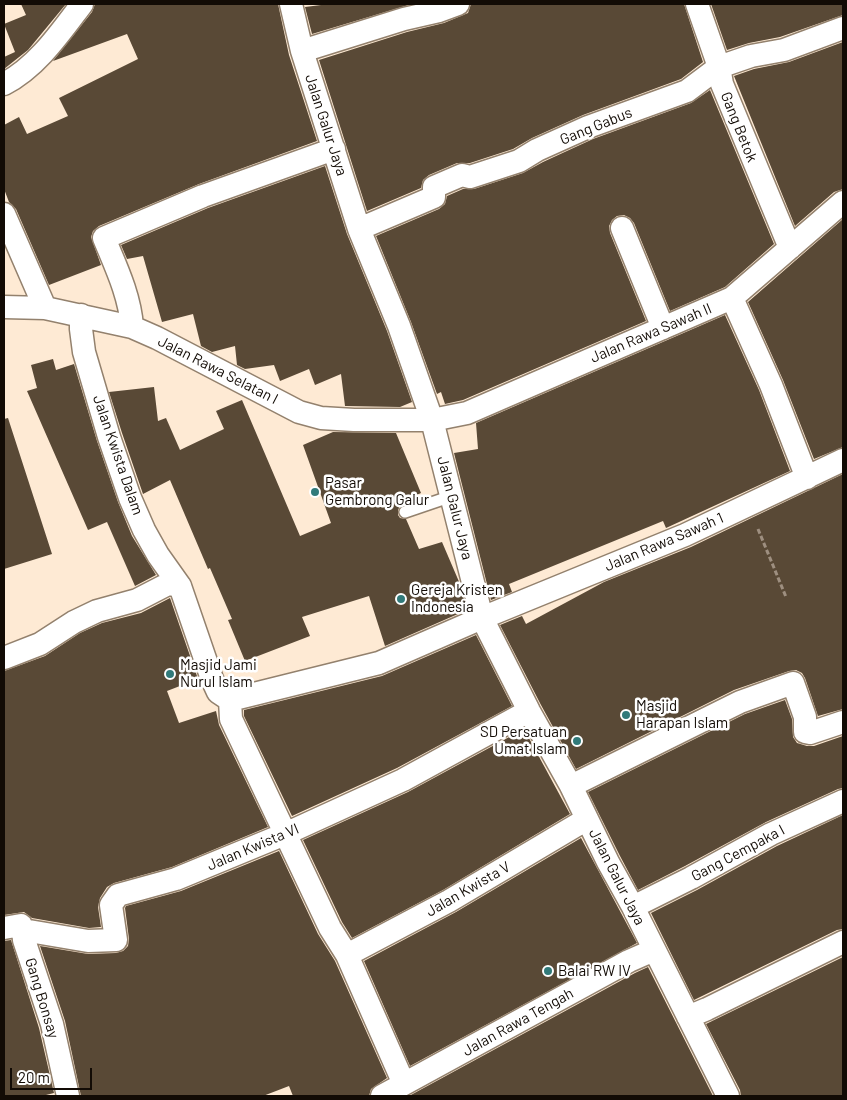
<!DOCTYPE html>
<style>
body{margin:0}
#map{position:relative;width:847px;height:1100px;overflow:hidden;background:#feead4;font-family:Barlow,sans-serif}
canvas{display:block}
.frame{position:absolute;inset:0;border:5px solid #120b05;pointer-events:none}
.scale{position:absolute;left:10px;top:1068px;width:82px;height:22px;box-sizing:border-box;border:2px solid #120b05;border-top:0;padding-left:6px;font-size:15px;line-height:18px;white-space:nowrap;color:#120b05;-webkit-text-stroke:4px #fff;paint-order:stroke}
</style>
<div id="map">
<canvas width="847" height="1100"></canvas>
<div class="frame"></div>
<div class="scale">20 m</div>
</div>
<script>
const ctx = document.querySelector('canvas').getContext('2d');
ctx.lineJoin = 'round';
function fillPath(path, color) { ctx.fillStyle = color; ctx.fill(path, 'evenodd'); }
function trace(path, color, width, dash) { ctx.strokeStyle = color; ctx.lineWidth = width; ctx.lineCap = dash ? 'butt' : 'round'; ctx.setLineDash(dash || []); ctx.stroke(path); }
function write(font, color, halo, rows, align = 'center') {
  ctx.font = font + ' Barlow,sans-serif'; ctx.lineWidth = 5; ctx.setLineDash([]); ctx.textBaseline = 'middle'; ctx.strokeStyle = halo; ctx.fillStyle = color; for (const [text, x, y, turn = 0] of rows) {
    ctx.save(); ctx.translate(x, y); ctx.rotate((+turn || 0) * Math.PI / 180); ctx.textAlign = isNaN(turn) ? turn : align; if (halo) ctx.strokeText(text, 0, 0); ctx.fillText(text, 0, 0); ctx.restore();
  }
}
const building = new Path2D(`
 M21 4H66L28 50 4 69V57L15 52 4 24 26 15Z
 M95 4H278L289 55 317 141 199 184 99 226 93 231 91 237 101 265 49 285 16 209 9 202 4 189V125L19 117 27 134 68 116 59 98 138 59 127 34 53 61 92 12Z
 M329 4H412L312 34 305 7Z
 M471 4H684L703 62 681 79 583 115 532 138 513 149 470 163H457L429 175 423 180 421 188 367 211 319 60 407 32 444 23 468 13Z
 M711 4H843V15L780 37 749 43 727 50Z
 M843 42V189L834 192 795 226 734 76 754 69 789 62Z
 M710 90 774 244 725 287 670 311 634 223 630 218 624 215 617 216 612 220 609 226 610 233 646 321 463 400 445 404 441 392 437 394 411 322 376 236 439 209 445 204 447 196 463 189H474L523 173 543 162 593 139 691 103Z
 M325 166 347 234 387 331 412 402 400 407 345 406 341 374 315 385 309 369 280 381 274 365 245 369 237 365 235 346 212 352 201 346 193 314 162 322 143 256 127 259 121 245 208 208Z
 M843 219V447L814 459 783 380 748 302Z
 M725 315 759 390 790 471 666 528 663 521 509 584 512 592 491 600 454 453 478 449 476 423Z
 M53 359 56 370 74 364 97 441 118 502 132 536 156 575 135 586 107 522 88 530 27 391 37 388 31 365Z
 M154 387 158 421 166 418 180 450 224 429 216 411 242 400 300 536 331 523 303 445 333 432 396 433 421 493 399 503 400 506 398 510V515L400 518 406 519 419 549 442 542 460 584 467 610 385 646 369 596 302 617 310 636 245 661 228 620 232 619 210 568 208 569 170 480 143 494 122 433 109 392Z
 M8 418 52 554 4 569V419Z
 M843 474V709L818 716 805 678 802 673 796 670 789 671 734 690 576 769 541 705 500 625 522 616 526 624 604 582 691 547Z
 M170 598 198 679 167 691 179 723 216 711 219 725 268 827 172 867 114 883 107 887 100 898 98 907 101 927 89 928 32 918 24 912 4 915V671L45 656 80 633 102 623 141 613Z
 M476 635 512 706 397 768 292 816 244 716V710L382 676Z
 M785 700 792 719 793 737 797 743 807 746H814L843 736V788L838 789 766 822 685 866 638 890 620 856 588 792 745 714Z
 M524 729 570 814 443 890 352 938 342 922 303 840 408 792Z
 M843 815V929L837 930 694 1000 651 913 697 890 777 846Z
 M581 838 637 943 410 1066 364 961 456 912Z
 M279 851 318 934 335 961 387 1078 371 1089 369 1096H293L289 1086 263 1096H81L65 1021 40 946 88 954 116 953 123 951 128 946 129 939 125 908 126 906 181 891Z
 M11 940 39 1028 54 1093 42 1096H4V941Z
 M843 957V1096H741L740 1090 706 1024Z
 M648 967 713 1096H409L635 973Z`);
const path = new Path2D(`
 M758 529 786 597`);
const service = new Path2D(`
 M405 512 452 496`);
const minor = new Path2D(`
 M291 4 302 51 359 229 399 326 432 420 482 618 529 711 571 786 608 862 633 907 728 1096
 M697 4 719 67 722 84 790 248
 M302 51 404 19 439 11 458 4
 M4 84C37 67 60 33 82 4
 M4 214 45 308
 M622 228 663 328
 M359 229 434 197V187L462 175 470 177 519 161 537 150 588 127 687 91 719 67 751 56 784 50 843 28
 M732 298 771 385 807 478
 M4 307 45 308 132 327 157 338 299 412 321 418 354 420H432L467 413 732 298 843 202
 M81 315V329L84 352 109 437 130 498 144 530 158 555 180 586 212 679 218 692 230 700 379 663 482 618 685 535 843 460
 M132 327C130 296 116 267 104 238L203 196 334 149
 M4 658 40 644 74 622 97 611 137 600 168 584 180 586
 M230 700 231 719 330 928 347 955 404 1084
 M571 786 740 702 793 683 805 717V732L810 733 843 722
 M633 907 691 878 771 834 843 801
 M4 928 21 925 23 930 88 941 116 940 111 905 118 895 176 879 285 834 403 780 529 711
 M23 930 24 940 52 1024 68 1096
 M347 955 449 901 587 819
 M688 1017 707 1009 843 942
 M382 1096 629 961 654 950`);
const markers = [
 [315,492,5,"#317a7a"],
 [401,599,5,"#317a7a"],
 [170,674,5,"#317a7a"],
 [626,715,5,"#317a7a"],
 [577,741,5,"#317a7a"],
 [548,971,5,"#317a7a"]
];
const streetNames = [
 ["Jalan Galur Jaya",326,125,72],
 ["Gang Gabus",596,126,-22],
 ["Gang Betok",739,127,68],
 ["Jalan Rawa Sawah II",651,333,-23],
 ["Jalan Rawa Selatan I",218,370,27],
 ["Jalan Kwista Dalam",118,455,71],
 ["Jalan Galur Jaya",455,508,76],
 ["Jalan Rawa Sawah 1",664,542,-23],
 ["Jalan Kwista VI",253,847,-23],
 ["Gang Cempaka I",738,853,-28],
 ["Jalan Galur Jaya",617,877,63],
 ["Jalan Kwista V",468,889,-30],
 ["Gang Bonsay",42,998,73],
 ["Jalan Rawa Tengah",518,1022,-29]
];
const poiNames = [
 ["Pasar",325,483],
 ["Gembrong Galur",325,500],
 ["Gereja Kristen",411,590],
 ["Indonesia",411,607],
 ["Masjid Jami",180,665],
 ["Nurul Islam",180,682],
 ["Masjid",636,706],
 ["Harapan Islam",636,723],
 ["SD Persatuan",567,732,"right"],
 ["Umat Islam",567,749,"right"],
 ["Balai RW IV",558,971]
];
fillPath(building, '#594936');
trace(service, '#93816d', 14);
trace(minor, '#93816d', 25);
trace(path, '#9e8f80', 3, [5, 2.5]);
trace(service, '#fff', 11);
trace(minor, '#fff', 22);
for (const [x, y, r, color] of markers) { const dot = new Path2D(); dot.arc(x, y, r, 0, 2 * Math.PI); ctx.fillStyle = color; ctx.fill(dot); trace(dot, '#fff', 2); }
write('15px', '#120b05', '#fff', streetNames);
write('15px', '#120b05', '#fff', poiNames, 'left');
</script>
